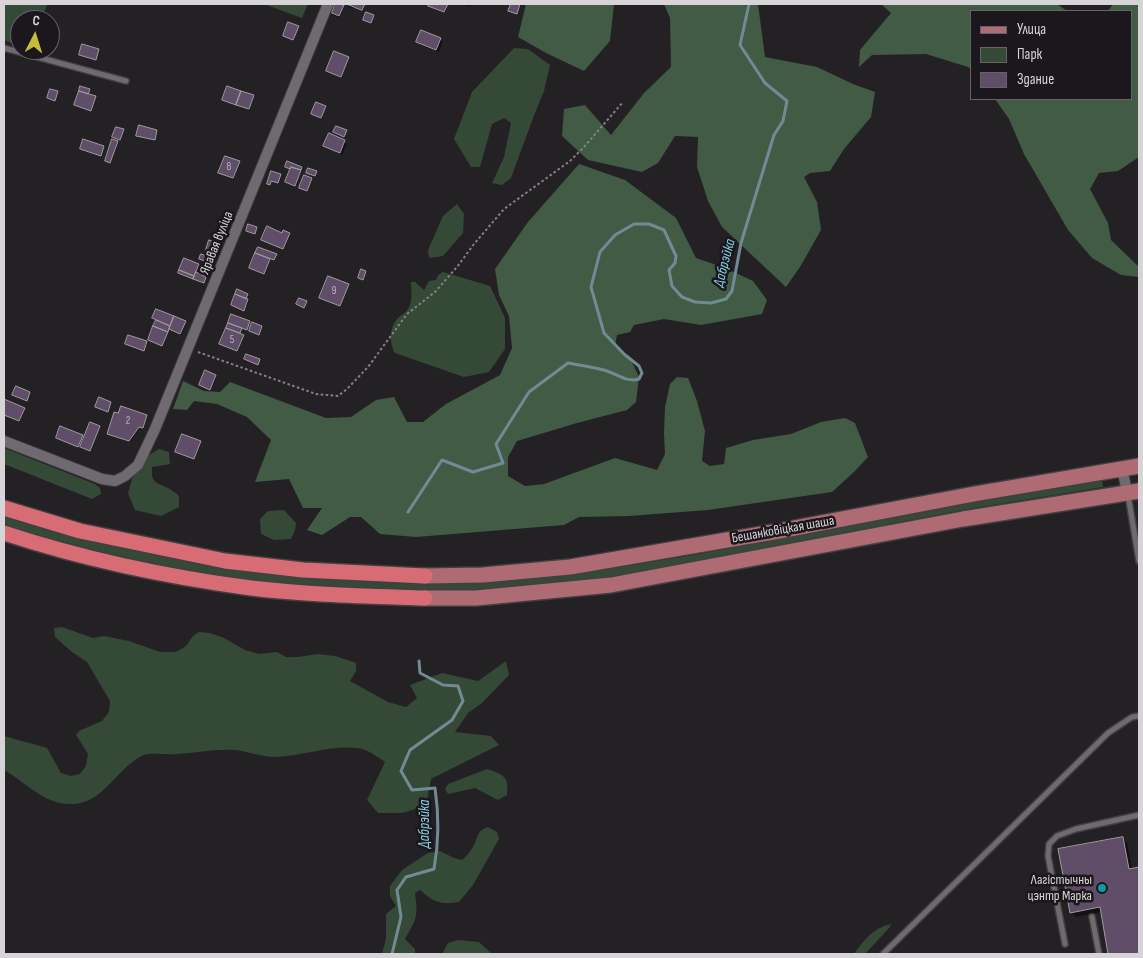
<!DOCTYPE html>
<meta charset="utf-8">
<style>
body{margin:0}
#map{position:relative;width:1143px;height:958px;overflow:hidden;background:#242125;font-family:"Sofia Sans Condensed",sans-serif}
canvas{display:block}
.frame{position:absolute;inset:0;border:5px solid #d7d4d7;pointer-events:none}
.legend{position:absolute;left:970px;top:10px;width:162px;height:90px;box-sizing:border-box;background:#1b171c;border:1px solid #666367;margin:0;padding:6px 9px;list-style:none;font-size:15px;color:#d7d4d7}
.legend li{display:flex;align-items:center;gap:10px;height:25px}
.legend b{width:25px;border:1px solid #666367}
.north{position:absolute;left:10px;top:10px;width:50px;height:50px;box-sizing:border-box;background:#1b171c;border:1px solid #666367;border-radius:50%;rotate:5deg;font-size:14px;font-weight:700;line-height:20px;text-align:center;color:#d7d4d7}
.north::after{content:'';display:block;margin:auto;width:18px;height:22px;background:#c6bc3c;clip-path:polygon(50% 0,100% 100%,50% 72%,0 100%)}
</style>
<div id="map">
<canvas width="1143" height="958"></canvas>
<div class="frame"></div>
<ul class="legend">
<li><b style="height:6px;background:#ae6b73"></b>Улица</li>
<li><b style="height:14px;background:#354937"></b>Парк</li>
<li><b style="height:14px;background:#604d67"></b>Здание</li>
</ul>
<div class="north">С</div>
</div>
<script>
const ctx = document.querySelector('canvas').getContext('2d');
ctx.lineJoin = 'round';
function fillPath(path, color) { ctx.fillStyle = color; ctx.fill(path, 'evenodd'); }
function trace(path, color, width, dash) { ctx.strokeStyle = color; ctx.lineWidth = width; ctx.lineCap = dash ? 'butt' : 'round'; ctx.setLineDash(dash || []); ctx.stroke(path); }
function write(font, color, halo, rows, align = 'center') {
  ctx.font = font + ' "Sofia Sans Condensed",sans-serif'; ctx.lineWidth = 5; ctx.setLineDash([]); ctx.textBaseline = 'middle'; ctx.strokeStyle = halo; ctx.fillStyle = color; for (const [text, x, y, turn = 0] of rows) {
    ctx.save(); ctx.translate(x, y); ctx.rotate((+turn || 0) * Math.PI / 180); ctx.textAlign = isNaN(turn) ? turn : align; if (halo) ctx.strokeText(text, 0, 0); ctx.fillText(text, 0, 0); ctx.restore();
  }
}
const green = new Path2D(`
 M4 4H47L42 20H20V47L4 40Z
 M264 4H308L302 18Z
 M514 48 528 49 550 65 544 91 533 118 511 178 502 185 492 183 504 157 511 123 504 118 492 124 480 167H471L454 139 472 92Z
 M457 204 464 214 463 233 443 256 429 258 428 250 443 216Z
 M443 272 490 286 505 318V349L489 372 464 377 395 353C389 342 389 326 399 317 402 314 407 312 408 309 413 302 411 290 411 282H415L424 290 429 281 436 280 438 275Z
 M4 448 95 484 100 488 101 494 92 499 4 464Z
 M159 449 169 452 170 464 152 467C151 483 155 482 168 488 172 490 176 493 179 496V507L161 516 135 510 128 493 132 479 141 467 147 456Z
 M1102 479 1103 487 974 508 617 576 517 588 459 591 348 589 242 580 192 572 102 552 4 526V517L57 533 229 569 392 583H449L517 579 595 571 699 554 931 509Z
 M284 510 296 523 295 530 291 539 274 540 261 534 260 519 268 511Z
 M62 627 93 638 104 636 129 641 160 652H176L186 646 193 636 199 632 210 633 224 638 245 650 259 654 277 652 286 657H298L318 654 335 656 356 663V671L350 681 388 702 406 707 417 698 410 685 442 673 478 681 506 661 509 675 482 703 468 713 455 732 491 736 499 745 431 779 426 806 402 813H378L367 800 385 762C378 757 367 749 358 748 330 745 303 756 275 757 261 757 248 751 234 750 215 749 197 753 177 754 169 755 151 752 144 755 118 766 105 802 74 804 45 806 27 783 4 770V736L47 748 61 773 71 776 80 774 86 766 88 754 76 735 79 731 102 721 109 712 110 701 87 662 72 652 55 637 54 628Z
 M487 769C504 775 509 776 507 795L498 800 475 788 448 794 445 789 448 784Z
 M488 827 497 832 499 839 473 885 459 902C439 905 434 902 420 890L415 893C418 917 417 918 405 939L415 949V954H382L386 939V914L396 906 390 896V886L402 870 428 853 440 851 454 858 462 860C465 857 469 854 471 850 478 841 475 831 488 827Z
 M891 924 890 927 865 954H854C864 940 873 928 891 924Z
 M458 940 479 942 492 954H442L448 943Z`);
const forest = new Path2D(`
 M526 4H614L610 41 584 71 546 53 518 37Z
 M664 4H758L765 57 817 67 853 84 875 92 871 117 844 149 830 171 810 173 804 177 817 202 821 230 800 267 786 287 722 227 708 201 697 167 698 137 675 136 658 163 642 172 588 160 562 136 564 109 585 105 611 135 644 93 671 67 670 18Z
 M881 4H1057L1067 11H972V70L968 67 926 54 872 55 859 67 860 50 891 13Z
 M1113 4H1139V157L1118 171 1099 173 1090 189 1108 223 1111 240 1139 267V277L1121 275 1092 258 1068 230 1024 154 1009 119 995 99H1132V11H1108Z
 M579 164 625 180 676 218 696 258 725 268 753 281 767 300 762 314 701 325 664 319 634 325 630 332 617 335 615 345 630 358 639 377 636 402 627 410 577 423 517 441 508 457V476L525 486 544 484 615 458 657 470 665 454 664 433 665 407 670 384 677 377 688 378 697 401 705 431 702 461 710 466 724 464 726 448 753 440 791 434 821 422 845 418 855 423 868 457 854 472 832 492 708 510 629 516 579 517 564 525 416 537 380 534 361 517H350L322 535 307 530 322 508H303L289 479 255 482 271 440 247 417 217 404 194 401 187 410 173 409 183 381 204 391 220 392 230 382 326 418 351 417 376 400 394 397 407 422H423L446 404 500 375 512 348 509 316 499 295 495 269 528 222Z`);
const shadow = new Path2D(`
 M337 4 344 7 339 18 332 15Z
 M349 4H366L363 10 354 6 352 9 349 7Z
 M430 4H449L445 12 430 7Z
 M460 4H471V7Z
 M512 4H521L518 14 510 11Z
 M440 39 443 41 439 52 420 45 418 42Z
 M348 58 342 77 329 72Z
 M89 90V96L96 98 92 111 75 105Z
 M325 107 322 118 312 114Z
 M330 135 347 144 342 155 325 145Z
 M239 162 234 178 221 173Z
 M288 162 302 169 296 186 287 183 291 169 287 168Z
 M311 179 308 191 301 189Z
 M283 234 290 235 284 249 264 241Z
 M258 248 277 256 275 260 271 259 265 274 251 268Z
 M348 285 341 306 321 298Z
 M238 291 249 296 247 300 249 301 245 311 232 305 236 296 233 295 234 292 237 293Z
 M157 310 186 322 181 334 170 329 163 346 149 340 157 320Z
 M232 315 250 323 248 330 243 328 240 335 244 337 238 351 221 344Z
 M206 372 217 377 211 390 202 386Z
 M4 400 25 410 20 421 4 414Z
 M147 416 144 428 140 427 131 441 108 433Z
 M99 427 91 451 80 445 79 447 58 438 83 436 85 438Z
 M182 436 201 443 195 459 177 452 178 446 177 445 178 441 180 442Z
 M1122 839 1127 843 1132 870 1139 868V954H1110L1102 912 1076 917 1071 912Z`);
const stream = new Path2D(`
 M408 512 442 460 473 472 503 463 496 444 529 392 568 363C580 365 592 367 604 370 616 373 626 383 639 379L642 373 639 366 624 354 604 333 591 287 600 252 615 235 634 224H649L664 230 676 256 675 263 669 270 672 286 682 297 695 302 711 303 726 299 732 291 741 243 774 135 783 121 787 101 765 83 740 45 749 4
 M392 954 401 917 397 890 406 877 434 869C439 842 439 815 435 788L412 790 401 771 410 750 452 720 463 701 458 686 443 685 420 673 419 661`);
const building = new Path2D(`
 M335 4 344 5 339 16 332 13Z
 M347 4H365L362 10Z
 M429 4H448L444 12 428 6Z
 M511 4H520L517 14 508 11Z
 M366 12 374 15 371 23 363 20Z
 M288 22 299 26 293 40 283 36Z
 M421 30 441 38 436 50 416 42Z
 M82 44 99 49 96 60 79 55Z
 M334 51 349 57 341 77 326 71Z
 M80 86 90 89 88 94 79 91Z
 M227 86 241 91 236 105 222 100Z
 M50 89 58 91 55 101 47 98Z
 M79 91 96 96 91 111 74 105Z
 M241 91 254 95 249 109 236 105Z
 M316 102 326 106 321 118 311 114Z
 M139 125 157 130 155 140 136 136Z
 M336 126 347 130 344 137 333 132Z
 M116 127 124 129 120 140 112 137Z
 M329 133 345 140 340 153 323 146Z
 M83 139 104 146 101 156 80 149Z
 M112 139 118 141 110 163 105 161Z
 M225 156 240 161 233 178 218 173Z
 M287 161 302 167 301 170 291 167 290 169 285 167Z
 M291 167 301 170 295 186 285 182Z
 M308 168 317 171 315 176 306 173Z
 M271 171 281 174 278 183 271 181 270 185 267 184Z
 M304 175 312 178 307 191 299 188Z
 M248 224 257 227 255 234 246 231Z
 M267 226 282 233 283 230 290 233 283 249 261 240Z
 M209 240 215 242 211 255 205 253Z
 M258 247 277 254 274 260 255 253Z
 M255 253 270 259 264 274 249 268Z
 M201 254 210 257 208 262 199 259Z
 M184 258 199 264 194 276 179 270Z
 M361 269 366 271 363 280 358 278Z
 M179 270 194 276 193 279 178 273Z
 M196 272 206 277 204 283 193 279Z
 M328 276 349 284 340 306 319 298Z
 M237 289 248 294 246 299 235 294Z
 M235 294 248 299 244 311 231 305Z
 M299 298 307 301 304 308 296 304Z
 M156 309 174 316 170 326 152 318Z
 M231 314 250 321 247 330 228 323Z
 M174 316 186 321 180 334 169 329Z
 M156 320 170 326 168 332 153 326Z
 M252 322 262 326 259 335 249 331Z
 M228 323 242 328 240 333 226 328Z
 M153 326 168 332 162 346 148 340Z
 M226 328 244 335 237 351 219 344Z
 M128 335 147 341 144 351 125 344Z
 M246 354 260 359 258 365 244 359Z
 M205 370 216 375 210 390 199 385Z
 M16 386 30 392 27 401 12 395Z
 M99 397 111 402 108 412 95 407Z
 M4 399 25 408 19 421 4 415Z
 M121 406 147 415 143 428 139 427 129 441 107 434 114 412 118 413Z
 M90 422 100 426 90 451 80 447Z
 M60 426 83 435 78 447 56 438Z
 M182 434 201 441 194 459 175 452Z
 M1123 837 1129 869 1139 867V954H1108L1100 907 1070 913 1058 849Z`);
const path = new Path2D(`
 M198 352 316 394 338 396 347 389 368 367 407 314 435 292 457 267 474 244 504 209 570 161 584 147 623 102`);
const lane = new Path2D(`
 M4 48 126 81
 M1128 495 1139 561
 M1092 917 1099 954
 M1065 944 1048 856 1049 844 1057 836 1076 829 1139 815
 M883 954 1108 733 1132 717 1139 716`);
const street = new Path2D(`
 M4 441 102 479 115 481 125 476 138 465 155 429 328 4
 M1122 468 1127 492`);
const primary = new Path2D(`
 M425 576 483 575 570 567 779 531 974 494 1139 466
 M425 598H476L611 585 963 519 1139 491`);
const highway = new Path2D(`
 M4 508 80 531 225 561 303 570 425 576
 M4 533C83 559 168 577 251 588 309 595 367 596 425 598`);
const markers = [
 [1102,888,5,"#0f9aa8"]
];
const numberNames = [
 ["8",229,167],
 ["9",334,291],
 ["5",232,340],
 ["2",128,421]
];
const streetNames = [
 ["Яравая вуліца",217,243,-68],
 ["Бешанковіцкая шаша",783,530,-10]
];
const poiNames = [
 ["Лагістычны",1092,880],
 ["цэнтр Марка",1092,896]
];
const waterNames = [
 ["Дабрэйка",725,263,-75],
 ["Дабрэйка",425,824,-90]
];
fillPath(green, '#354937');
fillPath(forest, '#415b44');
fillPath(shadow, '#0007');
trace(stream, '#718b94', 3);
fillPath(building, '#604d67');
trace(building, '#9f9ba1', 1);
trace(lane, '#423f42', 8);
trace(street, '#423f42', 12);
trace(primary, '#423f42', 18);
trace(highway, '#423f42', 18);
trace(path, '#868387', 2, [2.5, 2.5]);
trace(lane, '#6f6a70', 5);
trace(street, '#6f6a70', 10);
trace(primary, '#ae6b73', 15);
trace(highway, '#d86c75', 15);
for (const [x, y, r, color] of markers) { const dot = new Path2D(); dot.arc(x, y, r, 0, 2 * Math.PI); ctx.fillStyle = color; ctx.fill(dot); trace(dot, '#1b171c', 2); }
write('11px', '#b9b2bb', null, numberNames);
write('14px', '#d7d4d7', '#1b171c', streetNames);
write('14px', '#d7d4d7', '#1b171c', poiNames, 'right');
write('italic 15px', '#86cfe3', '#1b171c', waterNames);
</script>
